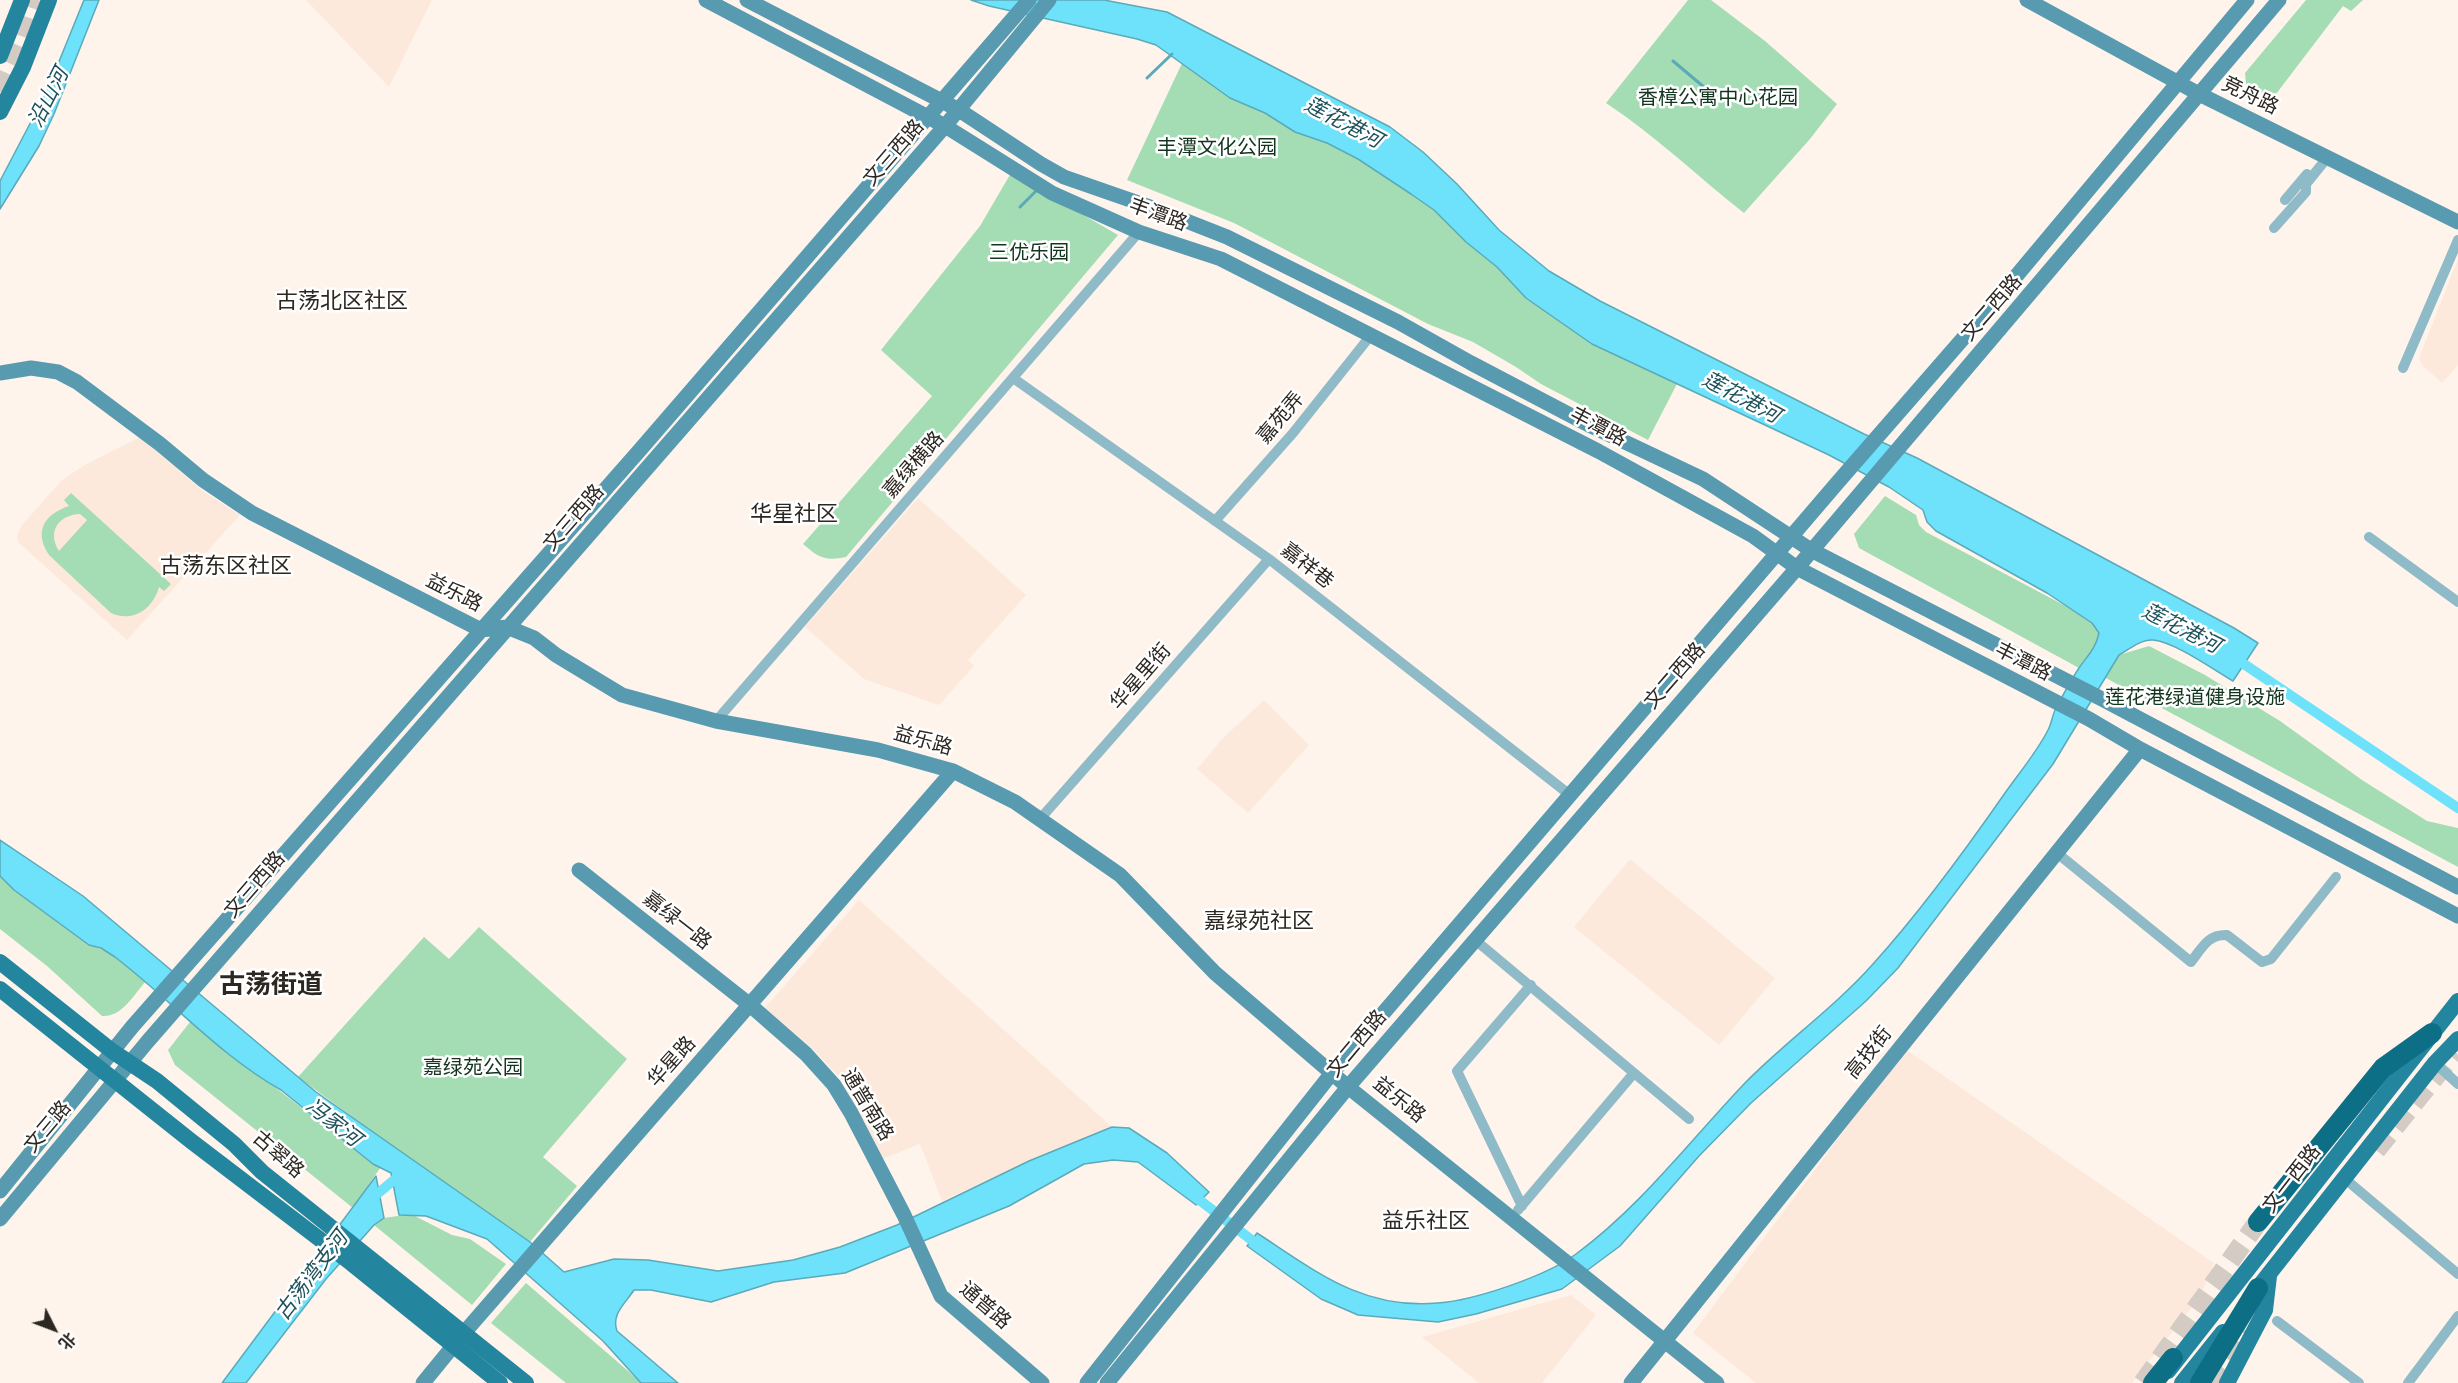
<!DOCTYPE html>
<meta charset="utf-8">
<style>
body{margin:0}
#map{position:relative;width:2458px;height:1383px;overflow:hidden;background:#fef4ec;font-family:"Noto Sans","Noto Sans SC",sans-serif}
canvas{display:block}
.north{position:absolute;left:24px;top:1299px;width:60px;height:60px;-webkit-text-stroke:4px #fff;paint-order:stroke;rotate:132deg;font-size:16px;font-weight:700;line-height:24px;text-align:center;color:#2d2722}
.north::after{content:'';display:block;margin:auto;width:21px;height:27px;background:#2d2722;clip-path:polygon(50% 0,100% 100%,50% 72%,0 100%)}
</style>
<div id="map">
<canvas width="2458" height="1383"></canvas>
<div class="north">北</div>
</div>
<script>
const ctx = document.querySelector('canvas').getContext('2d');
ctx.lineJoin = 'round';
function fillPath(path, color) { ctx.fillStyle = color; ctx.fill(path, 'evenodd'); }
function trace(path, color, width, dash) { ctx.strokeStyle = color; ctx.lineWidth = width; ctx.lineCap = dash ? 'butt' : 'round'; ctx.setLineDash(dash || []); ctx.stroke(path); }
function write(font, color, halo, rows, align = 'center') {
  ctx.font = font + ' "Noto Sans","Noto Sans SC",sans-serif'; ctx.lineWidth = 5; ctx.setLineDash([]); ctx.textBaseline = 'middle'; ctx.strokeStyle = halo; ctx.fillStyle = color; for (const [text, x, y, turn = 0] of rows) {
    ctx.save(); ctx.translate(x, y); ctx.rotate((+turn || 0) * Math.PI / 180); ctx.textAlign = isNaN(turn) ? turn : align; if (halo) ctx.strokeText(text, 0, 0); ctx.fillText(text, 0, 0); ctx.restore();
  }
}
const built = new Path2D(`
 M306 0H432L389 87Z
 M2458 259V365L2442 383 2423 366 2419 358Z
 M140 437 204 492 240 515 127 640 18 542 17 534 22 525 61 481 83 466Z
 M918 498 1026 595 968 660 974 666 939 705 864 679 805 627Z
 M1264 700 1309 745 1248 813 1197 769 1222 739Z
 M1630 859 1775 978 1719 1045 1574 927Z
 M859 900 1112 1127 1029 1161 942 1201 920 1144 882 1159 841 1079 812 1048 765 1008Z
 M1905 1049 2214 1263 2200 1297 2132 1383H1756L1693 1333Z
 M1571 1295 1596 1315 1542 1383H1479L1422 1337Z`);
const green = new Path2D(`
 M1688 0H1711L1765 41 1837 104 1810 139 1744 213C1698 177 1655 135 1606 103Z
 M2306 0H2363L2351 11 2343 6 2273 98 2246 84 2245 73Z
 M1184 59 1375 159 1680 378 1648 440 1541 384 1516 367 1473 342 1428 324 1234 223 1127 180Z
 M1011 173 1118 235 846 557C825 561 819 558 803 544L932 396 881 350 980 226Z
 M71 493 171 584 164 591 159 587C153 609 133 623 111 613L49 555C33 531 45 514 69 506L64 500ZM80 514 87 520 59 551C47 532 58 515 80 514Z
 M1885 496 1916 515 1919 525 1926 532 2075 611 2092 623 2099 633 2096 647 2079 668 1859 548 1854 534Z
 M2149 646 2205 675 2280 721 2362 780 2427 821 2458 828V867L2104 677 2119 655Z
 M0 876 14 890 89 945C112 951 128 967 145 982 133 996 122 1017 102 1016L47 966 0 929Z
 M479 927 627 1059 543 1157 577 1186 530 1242 414 1162 298 1077 424 937 449 959Z
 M190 1022 380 1168 353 1208 175 1065 168 1050Z
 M411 1214 452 1235 470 1239 506 1264 472 1305 374 1225 384 1218Z
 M526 1283 627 1370 641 1383H566L491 1323Z`);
const water = new Path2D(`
 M84 0H99L54 114 39 146 0 209V181L47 91Z
 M971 0H1104L1167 12 1390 127 1423 152 1457 184 1499 230 1549 271 1600 301 1864 434 1917 458 2234 628 2258 643 2233 681C2214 670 2175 642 2153 640 2142 639 2129 649 2119 655L2053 764 1898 968 1866 1001 1751 1103 1699 1156 1620 1246 1562 1289 1476 1314 1438 1322 1358 1315 1321 1299 1247 1246 1257 1233C1317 1272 1363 1310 1438 1303 1476 1300 1546 1276 1576 1254 1640 1207 1689 1142 1744 1084 1785 1042 1834 1008 1873 964 1921 911 1964 852 2005 793 2019 773 2037 752 2048 730 2052 723 2052 715 2056 708 2063 695 2071 680 2079 668 2088 655 2096 648 2099 633L2092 623 2047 593 1936 531 1927 522 1923 510 1889 487 1829 455 1592 344 1526 298 1497 267 1466 242 1434 210 1411 194 1358 159 1327 143 1295 132 1265 113 1230 98 1156 45 1137 39 989 6Z
 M0 840 83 896 316 1092 530 1242 564 1272 614 1259 648 1260 718 1271 793 1260 840 1247 897 1225 1029 1161 1112 1127 1129 1128 1167 1153 1209 1192 1196 1205 1138 1162 1113 1160 1084 1164 1009 1206 845 1273 774 1282 711 1302 651 1290H634C625 1304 611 1314 617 1331L678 1383H641L603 1341 487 1239 426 1216 399 1215 391 1173 373 1164 281 1090C219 1055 171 1000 115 957L101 948 89 945 14 890 0 876Z
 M376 1176 384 1218 374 1225 326 1279 246 1383H222Z`);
const stream = new Path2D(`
 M1673 61 1711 93
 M1147 78 1172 54
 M1020 207 1037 190`);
const canal = new Path2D(`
 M2232 656 2458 808
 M1189 1192 1262 1248
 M370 1200 400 1175`);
const highwayTunnel = new Path2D(`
 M0 92 24 40 38 0
 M2376 1150 2455 1052
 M2143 1383 2258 1222
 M2210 1383 2249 1333`);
const street = new Path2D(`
 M2285 200 2307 174
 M2274 228 2306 192V184L2327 158
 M2403 368 2458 240
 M1013 378 1269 559 1570 795
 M1215 521 1293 433 1371 335
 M2369 537 2458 602
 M716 721 1139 232
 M1040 819 1269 559
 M2057 853 2191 962C2202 948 2208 934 2227 935L2262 962 2271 959 2336 877
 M1474 939 1689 1119
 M2435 1063 2458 1084
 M2344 1178 2458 1274
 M1522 1206 1457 1071 1531 985
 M1518 1210 1634 1073
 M2277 1321 2359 1383
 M2408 1383 2458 1316`);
const secondary = new Path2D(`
 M706 0 945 126 1052 193 1139 232 1221 259 1598 451 1753 536 1797 568 2089 719 2140 749 2458 916
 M747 0 959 110 1041 164 1064 177 1156 209 1227 237 1398 322 1471 363 1591 426 1703 479 1811 550 2102 699 2458 887
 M2027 0 2201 95 2458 222
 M0 373 31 368 58 372 77 382 160 444 203 480 252 513 481 630 507 627 534 638 556 655 622 695 716 721 878 750 953 771 1015 802 1120 875 1215 973 1348 1087 1717 1383
 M579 870 750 1005 806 1054 834 1085 851 1113 904 1215 941 1296 1042 1383
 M0 1191 132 1027 639 451 1029 0
 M0 1219 148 1041 945 126 1049 0
 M423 1383 463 1334 953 771
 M1087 1383 1332 1073 1838 482 1987 311 2247 0
 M1107 1383 1348 1087 1797 568 2279 0
 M1631 1383 2140 749`);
const primary = new Path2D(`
 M0 56 22 0
 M0 112 23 67 49 0
 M0 962 112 1051 157 1081 234 1144 262 1172 526 1383
 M0 989 191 1141 351 1263 500 1383
 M2250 1298 2435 1063 2458 1039
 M2168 1371 2458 1001
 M2182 1383 2223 1332
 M2227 1383 2265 1310 2269 1276`);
const highway = new Path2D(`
 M2258 1222 2383 1068 2432 1033
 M2153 1383 2173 1358
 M2200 1383 2258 1288`);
const streetNames = [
 ["竞舟路",2250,96,26],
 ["文三西路",894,153,-49],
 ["丰潭路",1158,215,20],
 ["文二西路",1992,308,-49],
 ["嘉苑弄",1281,418,-50],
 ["丰潭路",1598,427,28],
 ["嘉绿横路",914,465,-49],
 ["文三西路",574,518,-49],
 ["嘉祥巷",1307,566,38],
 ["益乐路",454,593,27],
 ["丰潭路",2023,662,27],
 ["文二西路",1675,676,-49],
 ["华星里街",1141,677,-49],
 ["益乐路",923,741,16],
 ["文三西路",255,885,-49],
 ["嘉绿一路",677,921,38],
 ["文二西路",1357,1044,-50],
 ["高技街",1869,1053,-51],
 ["华星路",672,1062,-48],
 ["益乐路",1399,1100,39],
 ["通普南路",867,1105,59],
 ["文三路",48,1127,-50],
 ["古翠路",278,1155,41],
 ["文一西路",2292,1179,-52],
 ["通普路",985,1306,41]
];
const parkNames = [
 ["香樟公寓中心花园",1718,98],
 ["丰潭文化公园",1217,148],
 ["三优乐园",1029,253],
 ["莲花港绿道健身设施",2195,698],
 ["嘉绿苑公园",473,1068]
];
const waterNames = [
 ["沿山河",49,98,-63],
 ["莲花港河",1343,123,28],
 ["莲花港河",1741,398,28],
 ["莲花港河",2181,629,27],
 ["冯家河",333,1123,38],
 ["古荡湾支河",312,1276,-53]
];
const quarterNames = [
 ["古荡北区社区",342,302],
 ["华星社区",794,515],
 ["古荡东区社区",226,567],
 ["嘉绿苑社区",1259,922],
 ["益乐社区",1426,1222]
];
const districtNames = [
 ["古荡街道",271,986]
];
fillPath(built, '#fce9db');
fillPath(green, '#a4dcb3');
fillPath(water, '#6ee2fb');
trace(water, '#5aaaba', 1.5);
trace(stream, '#5aaaba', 3);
trace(canal, '#6ee2fb', 10);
trace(highwayTunnel, '#d4cbc4', 20, [20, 10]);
trace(street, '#8fbac7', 10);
trace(secondary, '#589bb0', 15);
trace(primary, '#24859e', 16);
trace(highway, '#0d6f86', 20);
write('20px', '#2d2722', '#fff', streetNames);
write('20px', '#13351f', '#fff', parkNames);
write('italic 21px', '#1e515b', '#fff', waterNames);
write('22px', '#2d2722', '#fff', quarterNames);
write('bold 26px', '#2d2722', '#fff', districtNames);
</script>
